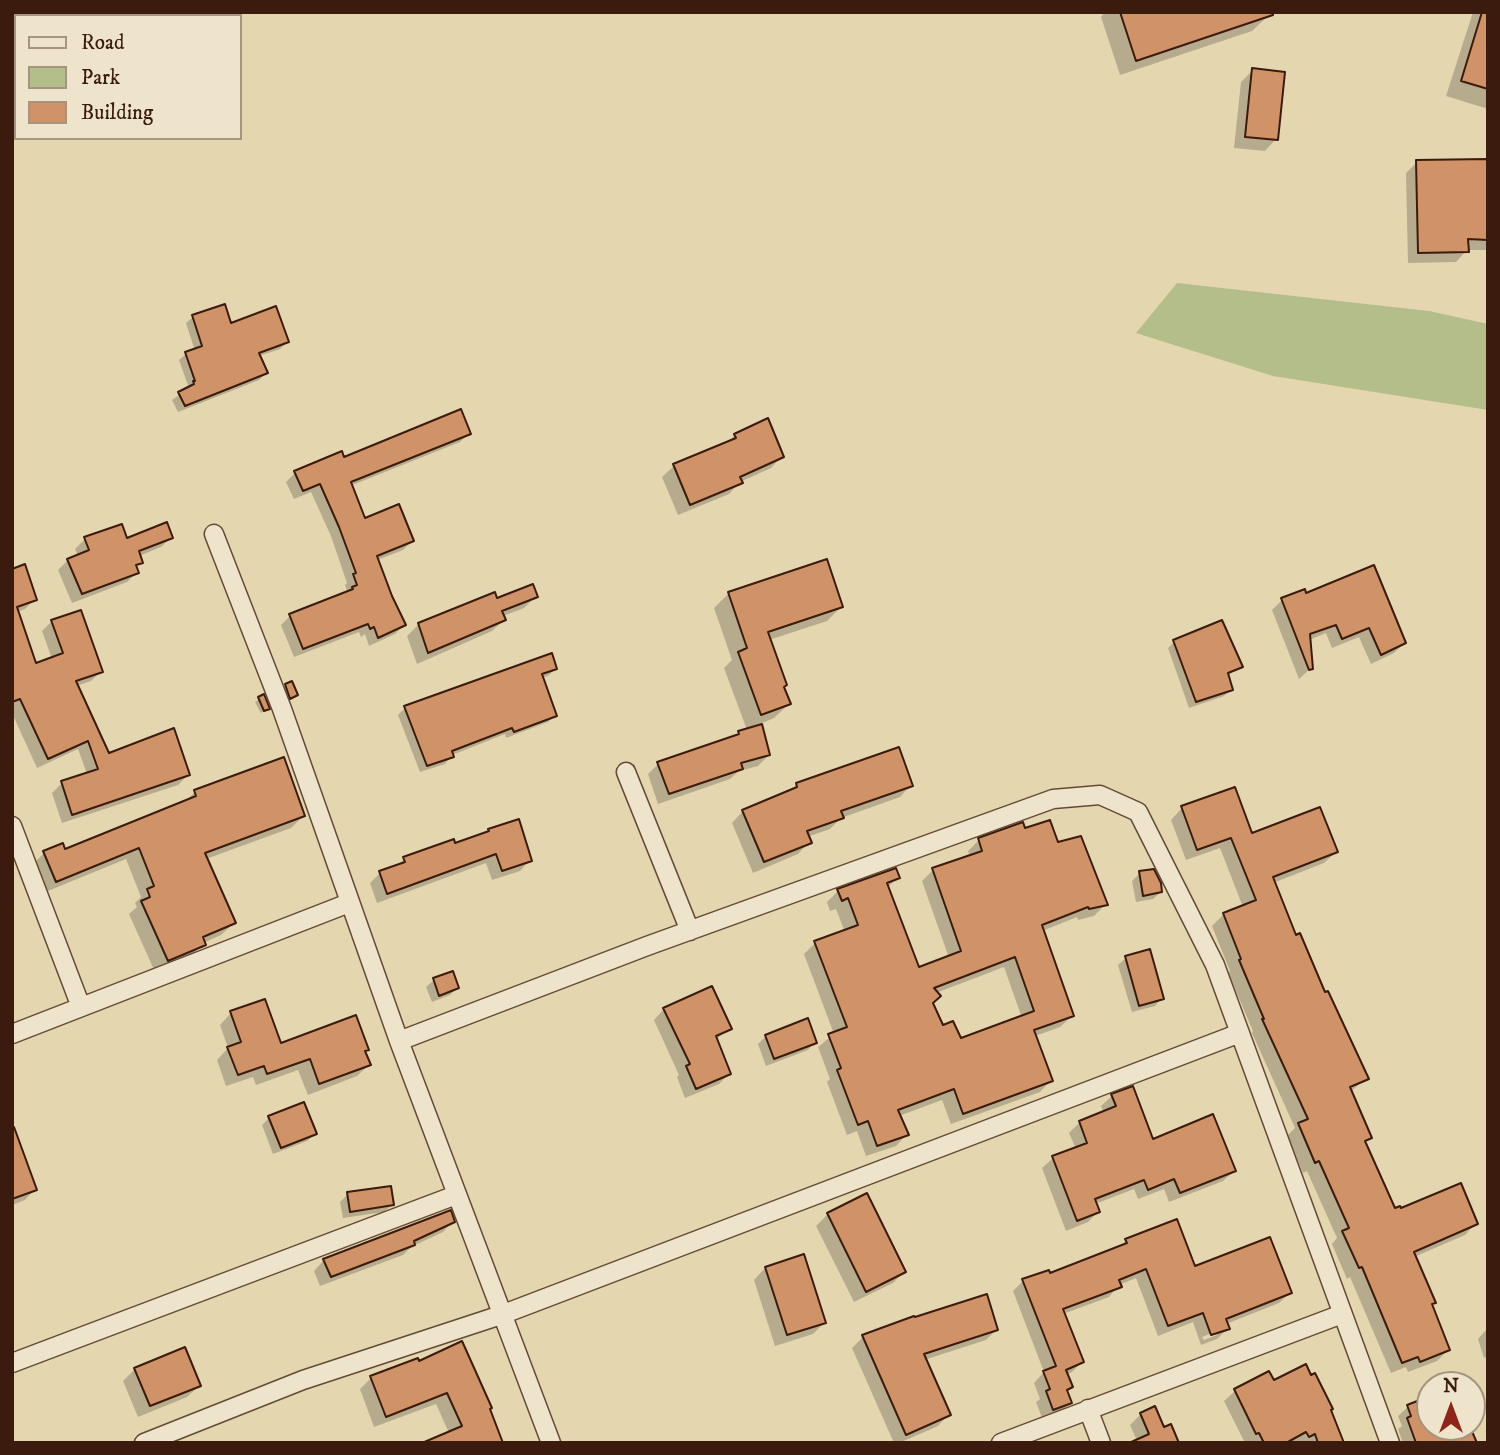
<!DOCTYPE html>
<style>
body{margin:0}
#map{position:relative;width:1500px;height:1455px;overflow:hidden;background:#e4d6af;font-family:"IM FELL DW Pica",serif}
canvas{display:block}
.frame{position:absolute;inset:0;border:14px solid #3a1b0d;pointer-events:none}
.legend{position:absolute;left:14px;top:14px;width:228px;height:126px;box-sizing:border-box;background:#ede4cb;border:2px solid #a5947f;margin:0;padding:9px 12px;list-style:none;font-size:21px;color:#3a1b0d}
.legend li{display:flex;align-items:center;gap:14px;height:35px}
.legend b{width:35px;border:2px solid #a5947f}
.north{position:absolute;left:1416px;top:1371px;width:70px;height:70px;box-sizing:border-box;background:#ede4cb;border:2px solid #a5947f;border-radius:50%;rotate:0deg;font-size:19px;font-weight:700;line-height:28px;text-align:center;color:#3a1b0d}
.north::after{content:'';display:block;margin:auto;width:24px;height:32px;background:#8f2418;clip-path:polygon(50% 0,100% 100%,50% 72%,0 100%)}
</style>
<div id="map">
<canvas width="1500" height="1455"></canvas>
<div class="frame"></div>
<ul class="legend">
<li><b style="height:9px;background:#ede4cb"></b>Road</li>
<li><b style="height:19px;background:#b4be8b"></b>Park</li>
<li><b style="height:19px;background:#d09367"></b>Building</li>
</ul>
<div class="north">N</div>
</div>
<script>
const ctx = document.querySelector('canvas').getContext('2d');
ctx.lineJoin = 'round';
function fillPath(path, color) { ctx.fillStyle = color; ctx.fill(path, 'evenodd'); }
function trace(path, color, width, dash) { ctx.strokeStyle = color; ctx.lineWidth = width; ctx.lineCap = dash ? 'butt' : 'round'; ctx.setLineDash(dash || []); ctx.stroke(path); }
const green = new Path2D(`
 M1177 283 1429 311 1488 324V410L1273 376 1136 333Z`);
const shadow = new Path2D(`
 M1105 12H1267L1268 16 1252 31 1120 75 1101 17Z
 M1473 12H1488V109L1446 96Z
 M1253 70 1276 139 1265 151 1234 148 1241 82Z
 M1417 162H1488V250H1467L1456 262 1408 263 1406 173Z
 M193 317 230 325 287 342 280 349 259 356 266 373 259 380 178 412 172 400 189 388 179 360 186 354 195 351 186 323Z
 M469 433 460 442 350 486 364 520 412 541 403 550 377 560 404 625 395 634 369 646 365 634 361 637 359 632 294 657 281 625 290 616 348 593 345 585 347 583 331 536 311 492 294 499 286 482 295 473 344 460Z
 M735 435 782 456 771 468 740 482 729 494 678 515 662 477 674 466 726 444Z
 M171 537 161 547 139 556 141 562 135 568 137 572 127 582 72 603 58 570 68 560 78 556 75 549 85 539Z
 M12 571 35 599 25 609 17 612 35 665 52 659 42 631 52 621 101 671 91 681 76 686 108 755 188 775 178 785 62 823 52 793 62 783 87 774 78 749 37 768 12 713Z
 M729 593 841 607 827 621 769 640 789 704 774 718 760 724 769 755 758 766 739 771 730 779 658 804 648 774 658 764 734 737 739 732 747 730 724 668 732 660 714 608Z
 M536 596 524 608 503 616 504 620 492 631 417 664 407 636 419 624 496 600Z
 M1305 596 1404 643 1394 653 1371 664 1359 637 1332 648 1326 633 1309 640 1311 668 1299 679 1272 610 1282 600Z
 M1174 642 1241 667 1227 676 1231 689 1224 696 1189 708 1168 648Z
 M555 669 548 676 541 678 555 715 548 722 506 738 505 734 452 755 445 764 420 772 398 715 405 708Z
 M286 686 295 695 287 701 282 689Z
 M263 697 268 708 261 713 255 702Z
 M797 785H911L900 797 841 818 830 829 807 837 809 842 798 854 753 873 732 823 743 811 790 792Z
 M195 792 303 816 291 828 206 859 234 923 221 935 203 943 191 956 155 972 129 914 137 907 135 903 141 897 126 859 43 893 32 865 44 853 64 852 184 802Z
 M1182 808 1251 835 1336 852 1324 863 1273 883 1295 937 1367 1078 1350 1092 1370 1137 1365 1143 1394 1210 1476 1223 1465 1235 1414 1257 1434 1302 1431 1305 1448 1350 1437 1361 1408 1372 1406 1367 1391 1373 1350 1277 1347 1279 1332 1244 1337 1238 1307 1171 1303 1173 1287 1136 1295 1128 1252 1033 1253 1031 1228 973 1230 971 1212 926 1224 914 1243 907 1220 848 1186 860 1171 820Z
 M489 830 530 860 520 871 492 880 486 863 377 903 370 883 380 873 397 866 404 859 454 845 484 834Z
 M1024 831 1057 844 1106 904 1094 916 1078 920 1077 917 1042 931 1072 1016 1060 1027 1035 1036 1051 1080 1040 1092 951 1124 942 1100 899 1116 907 1134 896 1146 866 1156 857 1131 847 1135 827 1082 830 1079 818 1047 834 1034 804 954 815 943 845 932 836 909 830 911 827 902 838 891 898 877 887 888 918 969 949 958 922 881 933 870 970 857 968 851 979 840ZM1004 967 1022 1018 960 1040 943 1028 931 1003 936 993Z
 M1140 873 1161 892 1153 899 1136 902 1132 881Z
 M1126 958 1162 998 1155 1006 1132 1012 1118 965Z
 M434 980 457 988 450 995 432 1002 426 987Z
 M664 1009 729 1028 716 1040 729 1074 719 1084 685 1098 677 1077 679 1075 654 1020Z
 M231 1013 280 1046 367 1049 364 1052 369 1065 357 1076 308 1095 298 1070 256 1085 253 1077 226 1086 217 1060 228 1048 220 1025Z
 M766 1036 815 1042 808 1050 766 1066 758 1044Z
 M1112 1096 1152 1141 1234 1171 1223 1181 1169 1202 1164 1189 1138 1199 1134 1189 1095 1204 1098 1212 1088 1222 1066 1231 1042 1168 1053 1158 1076 1149 1069 1133 1080 1122 1104 1113 1101 1106Z
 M269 1118 315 1134 307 1141 273 1154 262 1125Z
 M12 1134 35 1189 25 1200 12 1205Z
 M348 1194 392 1205 384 1212 343 1218 340 1202Z
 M828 1214 904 1272 893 1283 854 1302 816 1226Z
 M453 1221 443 1232 411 1247 403 1255 320 1286 314 1271 324 1260Z
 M1126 1241 1194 1268 1290 1293 1279 1303 1226 1324 1228 1328 1217 1339 1201 1345 1193 1322 1158 1336 1136 1278 1119 1285 1109 1297 1063 1314 1082 1362 1072 1372 1066 1375 1071 1387 1066 1392 1070 1403 1060 1413 1043 1420 1036 1402 1040 1399 1034 1383 1044 1372 1013 1291 1023 1281 1049 1275 1119 1248ZM1217 1331V1335L1204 1340 1202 1337Z
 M765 1268 824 1323 813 1334 775 1346 754 1280Z
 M997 1329 986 1340 924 1360 948 1415 938 1426 899 1443H894L852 1348 863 1337Z
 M1485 1331H1488V1356L1484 1358 1478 1339Z
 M417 1360 489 1409 501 1443H423L449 1433 436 1404 374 1427 360 1389 371 1378Z
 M135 1369 199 1386 187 1397 138 1417 123 1381Z
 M1268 1373 1273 1382 1335 1425 1344 1443H1245L1224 1401 1235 1391Z
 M1430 1398V1427H1468L1456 1443H1403L1398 1429 1402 1426 1398 1416 1408 1407Z
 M1141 1414 1163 1429 1138 1443 1130 1425Z`);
const building = new Path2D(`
 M1120 12H1273V15L1136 61Z
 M1482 12H1488V89L1461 81Z
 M1252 68 1285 72 1278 140 1245 137Z
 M1488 159V240L1468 239 1469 252 1418 253 1416 160Z
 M225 304 231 323 276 306 289 342 259 353 268 373 185 406 178 392 194 384 193 381H195L185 352 202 346 192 315Z
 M461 409 471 434 351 482 365 518 399 504 414 541 377 556 392 596 406 625 378 638 374 627 370 629 368 624 303 649 289 614 353 589 352 587 357 585 353 574 356 573 339 527 320 484 303 491 294 471 342 451 344 457Z
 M768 418 784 457 740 477 743 483 690 505 673 464 736 438 734 434Z
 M167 522 173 538 139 551 143 563 136 565 139 573 82 594 67 559 89 550 84 537 122 524 127 538Z
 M827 559 843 607 768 632 787 685 784 687 791 704 761 715 738 652 747 648 728 592Z
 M25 564 37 600 17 607 36 663 63 653 51 620 81 610 103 672 76 681 109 753 174 728 190 775 72 815 61 781 98 769 88 741 48 759 20 699 12 702V569Z
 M1374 565 1406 643 1381 655 1369 628 1342 639 1336 625 1310 634 1313 669 1309 670 1281 598 1305 589 1306 593Z
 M533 584 538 597 502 611 506 620 428 653 418 623 495 592 497 598Z
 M1222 620 1243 667 1228 673 1233 690 1196 702 1173 640Z
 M552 653 557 669 542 674 557 716 514 732 512 728 452 751 454 757 427 766 404 706Z
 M292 681 298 695 290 699 285 684Z
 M264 694 270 709 264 711 258 697Z
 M762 724 770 755 741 763 743 769 669 794 657 762 739 734 738 731Z
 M899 747 913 786 841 811 844 818 807 831 812 843 764 862 742 810 797 787 796 783Z
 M284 757 305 816 205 853 236 923 203 937 206 945 168 961 141 901 150 897 147 889 154 886 139 848 56 882 43 851 63 843 65 849 196 796 194 790Z
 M1235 787 1252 833 1320 807 1338 852 1273 877 1296 935 1300 933 1325 992 1328 991 1369 1079 1350 1087 1372 1138 1365 1141 1395 1208 1400 1206 1401 1208 1461 1183 1478 1224 1414 1252 1436 1303 1432 1304 1450 1350 1420 1362 1418 1357 1402 1363 1362 1267 1359 1268 1342 1231 1349 1228 1319 1161 1315 1163 1298 1123 1308 1119 1262 1019H1264L1239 960 1241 959 1223 913 1256 900 1231 838 1197 850 1181 806Z
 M519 819 532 861 502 871 496 854 387 894 379 871 405 862 403 857 454 839 455 843 489 831 488 829Z
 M1050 820 1058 842 1081 836 1108 905 1089 909 1088 907 1042 925 1074 1016 1034 1030 1053 1081 963 1114 954 1089 898 1110 909 1135 877 1146 868 1121 858 1125 837 1070 841 1068 828 1034 847 1027 814 941 858 925 848 898 842 901 837 889 896 868 900 878 887 883 919 967 961 951 932 868 982 851 978 838 1023 822 1025 828ZM1015 957 1034 1011 961 1038 953 1021 943 1025 933 1003 941 996 934 988Z
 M1154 869 1161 883 1162 892 1143 896 1139 871Z
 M1150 949 1164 999 1139 1006 1125 956Z
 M453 971 459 988 439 996 433 978Z
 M712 986 732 1029 716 1036 731 1074 696 1089 686 1066 690 1064 663 1008Z
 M265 999 281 1043 356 1015 369 1050 365 1051 371 1065 319 1084 310 1059 267 1074 264 1066 238 1075 227 1047 241 1042 230 1011Z
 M808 1018 817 1043 774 1059 765 1035Z
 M1133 1086 1153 1139 1213 1114 1236 1171 1180 1193 1174 1179 1148 1190 1144 1180 1095 1199 1100 1212 1077 1221 1052 1156 1087 1143 1079 1121 1116 1106 1111 1094Z
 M304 1102 317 1134 281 1148 268 1116Z
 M14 1127 37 1190 12 1199V1128Z
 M391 1186 394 1205 350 1212 347 1192Z
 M867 1193 906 1272 866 1292 827 1213Z
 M451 1210 455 1222 414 1241 415 1245 331 1277 323 1259Z
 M1177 1219 1195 1266 1270 1237 1292 1293 1226 1319 1230 1329 1211 1335 1203 1313 1168 1326 1146 1269 1119 1280 1122 1287 1063 1309 1084 1362 1066 1370 1073 1387 1067 1390 1072 1403 1053 1410 1046 1391 1050 1389 1043 1371 1056 1366 1022 1279 1049 1270 1050 1273 1127 1243 1125 1239Z
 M804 1254 826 1323 787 1335 765 1267Z
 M987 1294 998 1330 924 1354 951 1415 906 1435 862 1335 914 1316 915 1317Z
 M462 1341 492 1408 490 1409 503 1443H422L462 1426 447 1393 386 1417 370 1376 418 1358 419 1361Z
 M185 1347 201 1386 150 1406 134 1368Z
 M1306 1364 1311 1375 1315 1373 1333 1409 1331 1410 1344 1443H1318L1315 1434 1309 1437 1306 1432 1286 1443H1264L1259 1433 1256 1434 1234 1389 1269 1371 1274 1380Z
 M1430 1396V1427H1470L1477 1443H1416L1407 1418 1411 1416 1407 1405Z
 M1155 1406 1164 1427 1171 1424 1179 1443H1129L1149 1434 1140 1413Z`);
const minor = new Path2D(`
 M214 534 282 709 399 1041 551 1443
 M626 772 690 931
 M12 826 81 1007
 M12 1034 349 903
 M399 1041 647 946 1053 799 1100 795 1138 812 1215 965 1390 1443
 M12 1363 456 1195
 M1088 1409 1101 1443
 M144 1443 303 1380 501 1315 1240 1033
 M1001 1443 1342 1314`);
fillPath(green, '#b4be8b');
fillPath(shadow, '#0003');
fillPath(building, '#d09367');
trace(building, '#3a1b0d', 2);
trace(minor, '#644a36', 21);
trace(minor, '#ede4cb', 18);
</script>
